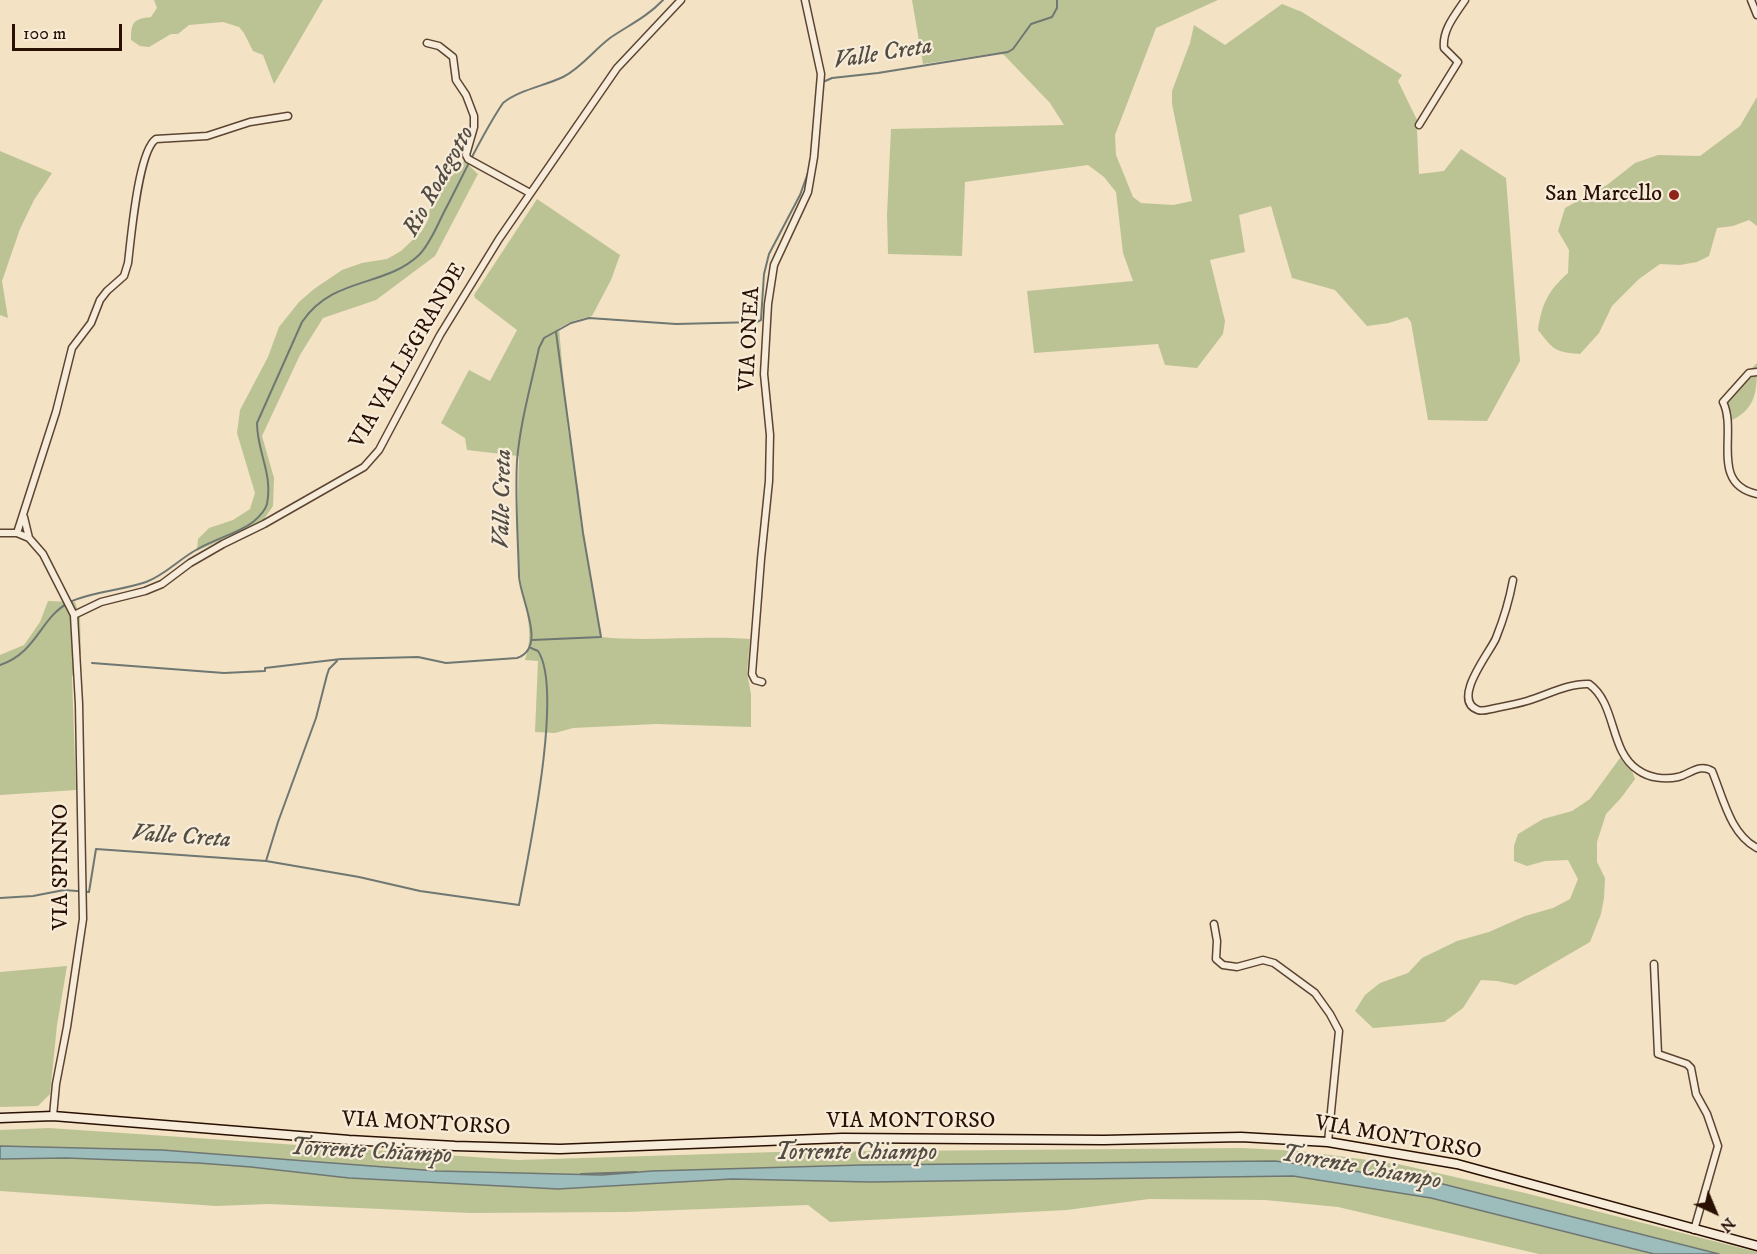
<!DOCTYPE html>
<style>
body{margin:0}
#map{position:relative;width:1757px;height:1254px;overflow:hidden;background:#f3e2c4;font-family:"IM FELL DW Pica",serif}
canvas{display:block}
.north{position:absolute;left:1685px;top:1182px;width:60px;height:60px;-webkit-text-stroke:4px #f7ecd9;paint-order:stroke;rotate:136deg;font-size:16px;font-weight:700;line-height:24px;text-align:center;color:#291002}
.north::after{content:'';display:block;margin:auto;width:21px;height:27px;background:#291002;clip-path:polygon(50% 0,100% 100%,50% 72%,0 100%)}
.scale{position:absolute;left:12px;top:24px;width:110px;height:27px;box-sizing:border-box;border:3px solid #291002;border-top:0;padding-left:8px;font-size:18px;line-height:21px;white-space:nowrap;color:#291002;-webkit-text-stroke:4px #f7ecd9;paint-order:stroke}
</style>
<div id="map">
<canvas width="1757" height="1254"></canvas>
<div class="north">N</div>
<div class="scale">100 m</div>
</div>
<script>
const ctx = document.querySelector('canvas').getContext('2d');
ctx.lineJoin = 'round';
function fillPath(path, color) { ctx.fillStyle = color; ctx.fill(path, 'evenodd'); }
function trace(path, color, width, dash) { ctx.strokeStyle = color; ctx.lineWidth = width; ctx.lineCap = dash ? 'butt' : 'round'; ctx.setLineDash(dash || []); ctx.stroke(path); }
function write(font, color, halo, rows, align = 'center') {
  ctx.font = font + ' "IM FELL DW Pica",serif'; ctx.lineWidth = 4.5; ctx.setLineDash([]); ctx.textBaseline = 'middle'; ctx.strokeStyle = halo; ctx.fillStyle = color; for (const [text, x, y, turn = 0] of rows) {
    ctx.save(); ctx.translate(x, y); ctx.rotate((+turn || 0) * Math.PI / 180); ctx.textAlign = isNaN(turn) ? turn : align; if (halo) ctx.strokeText(text, 0, 0); ctx.fillText(text, 0, 0); ctx.restore();
  }
}
const green = new Path2D(`
 M154 0H323L274 84 263 55 253 51 244 33 239 27 223 22 189 25 178 34H171L149 47 140 46 131 40C131 21 134 19 151 17L157 8Z
 M912 0H1218L1156 28 1115 135 1116 155 1133 197 1141 203 1173 205 1192 201 1172 104V91L1190 43 1194 25 1225 45 1282 4 1302 12 1402 75 1398 81 1419 124 1417 131 1419 174 1444 171 1461 149 1506 178 1520 361 1487 421 1428 420 1411 322 1407 317 1389 323 1367 326 1335 290 1292 278 1271 206 1239 215 1245 252 1210 260 1225 321 1223 334 1197 368 1165 365 1158 344 1034 353 1027 291 1133 281 1123 253 1116 192 1104 177 1088 165 965 182 962 256 888 254 887 215 891 129 1064 125 1050 103 1004 55 997 53 923 64Z
 M1757 97V226L1749 220 1733 226 1717 228 1709 256 1697 262 1680 265 1660 264 1639 279 1612 306 1599 333 1580 354C1554 352 1554 350 1538 330 1542 303 1548 291 1568 273L1569 250 1558 231 1565 208 1607 185 1635 163 1658 155 1700 156 1740 126Z
 M0 151 52 173 34 200 20 229 2 281 8 318 0 315Z
 M464 161 478 174 435 256 376 300 323 318 300 355 262 436 274 478 273 506 264 519 252 526 197 551 198 539 209 528 233 520 250 509 255 493 237 433 240 410 268 357 279 327 299 302 314 289 342 270 362 263 387 259 401 251 422 231 428 220 430 208 445 184Z
 M537 199 620 255 611 280 592 316 573 321 559 328 568 431 579 493 580 518 601 637C650 642 700 635 750 639L747 673 751 694V727L656 724 573 728 555 733 535 732 538 661 525 660C537 627 520 597 519 564 517 528 518 492 519 456L467 450 465 438 441 423 469 370 490 381 517 330 475 298 474 295Z
 M1757 363C1757 390 1757 409 1730 421L1722 418 1724 396Z
 M48 601 75 602 80 617 81 653 72 677 76 790 0 795V655L24 645 40 622Z
 M1620 758 1631 768 1635 779 1621 798 1606 814 1597 842V862L1605 878 1604 898 1601 914 1590 942 1516 985 1497 981 1481 980 1463 1008 1444 1022 1373 1028 1355 1011 1365 995 1380 983 1408 973 1422 958 1457 941 1489 932 1525 916 1553 908 1570 899 1578 879 1568 860 1545 861 1527 866 1514 861V846L1518 834 1543 819 1572 811 1590 799Z
 M67 966 57 1025 50 1094 38 1106 0 1107V972Z
 M49 1128 518 1160 776 1152 1242 1148 1300 1151 1398 1164 1525 1193 1745 1249 1757 1252V1254H1719L1431 1181 1275 1161 861 1165 652 1171 602 1175 437 1171 162 1150 0 1146V1130Z
 M66 1158 198 1163 251 1167 349 1178 558 1189 732 1179 871 1182 1293 1176 1431 1198 1654 1254H1539L1338 1207 1265 1200 1149 1199 1067 1210 830 1222 808 1205 626 1212 470 1213 269 1204 216 1206 0 1191V1159Z`);
const water = new Path2D(`
 M0 1146 162 1150 437 1171 602 1175 652 1171 861 1165 1275 1161 1431 1181 1719 1254H1654L1431 1198 1293 1176 871 1182 732 1179 558 1189 349 1178 251 1167 198 1163 66 1158 0 1159Z`);
const stream = new Path2D(`
 M823 82 832 78 878 73 1008 52 1013 49 1031 24 1052 17 1057 8V0
 M532 640 601 637 583 533 556 332
 M92 663 224 673 265 671V668L341 659 418 657 446 663 517 658C548 648 520 599 519 576 518 538 515 499 517 461 520 423 531 385 539 348L544 338 571 323 589 318 676 324 757 322 761 320 764 274 769 254 800 195 809 170
 M0 665C38 652 40 617 70 602 90 592 124 590 146 582 165 575 178 560 196 550 214 539 237 534 253 522 259 517 265 511 267 504 273 473 257 452 257 423L302 322C333 276 384 288 419 255 430 244 437 226 444 212 463 176 480 137 503 103 519 90 544 86 563 77 581 68 594 50 610 38 629 25 647 17 663 0
 M266 861 278 822 316 718 327 675 329 669 337 661
 M0 898 33 896 64 890 89 892 96 849 266 861 359 877 420 891 519 905C528 856 564 690 538 651L531 648
 M581 1174 636 1172`);
const street = new Path2D(`
 M1751 0 1757 15
 M427 43 439 46 453 57 456 80 466 95 474 116V127L466 155 468 159 530 193
 M1419 125 1458 62 1444 48C1442 30 1455 15 1465 0
 M1757 372 1749 373 1723 402C1738 432 1709 484 1757 494
 M24 517 29 538
 M0 533H17L29 538 43 554 74 615 79 704 83 919 67 1027 56 1084 53 1116
 M17 533 56 412 72 348 91 323 100 300 107 291 124 276 128 263C131 239 138 151 156 139L207 136 250 122 288 116
 M1513 580C1509 602 1504 618 1496 638 1491 651 1450 700 1478 710 1483 712 1490 709 1496 708 1506 706 1517 704 1527 701 1547 695 1569 683 1589 684 1617 704 1609 751 1638 770 1649 778 1665 780 1678 777 1690 774 1700 763 1712 771 1723 797 1730 834 1757 848
 M74 615 101 602 145 591 162 584 190 563 223 544 264 524 364 467 379 450 440 335 499 239 617 68 681 0
 M762 682 755 680 752 674 761 559 769 481 770 435 764 374 768 304 774 265 808 192 814 157 821 74 805 0
 M1214 924 1217 941 1216 959 1223 965 1237 967 1263 960 1274 963 1315 993 1330 1014 1339 1031 1328 1142
 M1654 964 1658 1054 1687 1064 1691 1068 1696 1094 1707 1114 1718 1146 1694 1230`);
const secondary = new Path2D(`
 M0 1118 53 1116 349 1140 455 1146 560 1149 842 1138 1104 1140 1241 1137 1328 1142 1457 1164 1757 1246`);
const markers = [
 [1674,195,6,"#8f2418"]
];
const poiNames = [
 ["San Marcello",1662,195]
];
const streetNames = [
 ["VIA ONEA",751,339,-87],
 ["VIA VALLEGRANDE",409,356,-60],
 ["VIA SPINNO",62,867,-90],
 ["VIA MONTORSO",911,1122],
 ["VIA MONTORSO",426,1125,3],
 ["VIA MONTORSO",1398,1139,10]
];
const waterNames = [
 ["Valle Creta",883,55,-9],
 ["Rio Rodegotto",440,182,-61],
 ["Valle Creta",504,499,-89],
 ["Valle Creta",181,838,4],
 ["Torrente Chiampo",371,1153,3],
 ["Torrente Chiampo",856,1154],
 ["Torrente Chiampo",1361,1169,10]
];
fillPath(green, '#bbc394');
fillPath(water, '#9dbcbc');
trace(water, '#6f7772', 1.5);
trace(stream, '#6f7772', 2);
trace(street, '#5c4432', 9);
trace(secondary, '#291002', 11);
trace(street, '#f7ecd9', 6);
trace(secondary, '#f7ecd9', 8);
for (const [x, y, r, color] of markers) { const dot = new Path2D(); dot.arc(x, y, r, 0, 2 * Math.PI); ctx.fillStyle = color; ctx.fill(dot); trace(dot, '#f7ecd9', 2); }
write('22px', '#291002', '#f7ecd9', poiNames, 'right');
write('22px', '#291002', '#f7ecd9', streetNames);
write('italic 24px', '#524c43', '#f7ecd9', waterNames);
</script>
